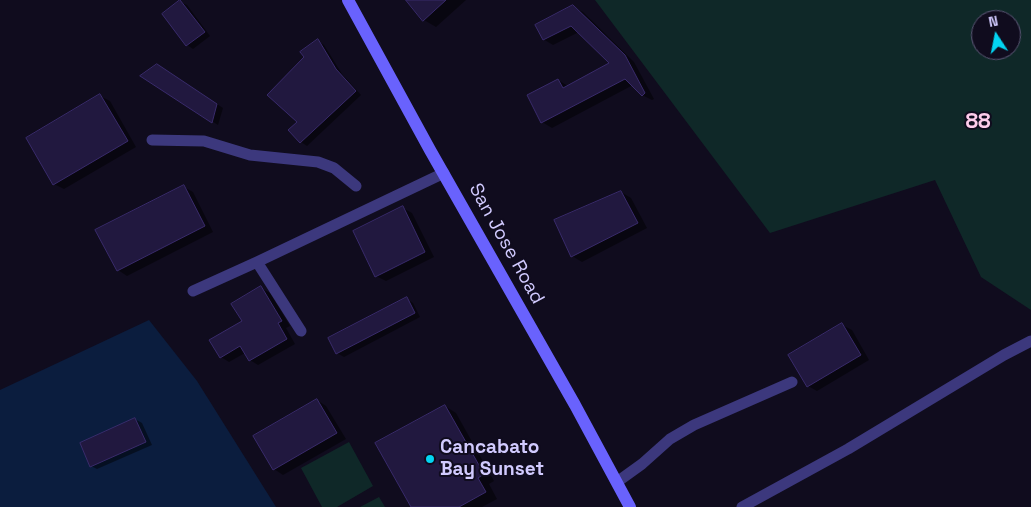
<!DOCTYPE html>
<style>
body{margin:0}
#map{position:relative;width:1031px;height:507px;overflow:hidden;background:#100c1e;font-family:"Space Grotesk",sans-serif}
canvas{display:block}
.north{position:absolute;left:971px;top:10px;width:50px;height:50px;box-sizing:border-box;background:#100c1e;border:1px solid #5d5878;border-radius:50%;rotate:349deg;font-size:14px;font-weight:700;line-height:20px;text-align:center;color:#d1cafe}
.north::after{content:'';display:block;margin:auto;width:18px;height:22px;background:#03d4f2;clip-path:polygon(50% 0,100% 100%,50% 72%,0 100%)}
</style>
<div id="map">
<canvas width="1031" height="507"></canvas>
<div class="north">N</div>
</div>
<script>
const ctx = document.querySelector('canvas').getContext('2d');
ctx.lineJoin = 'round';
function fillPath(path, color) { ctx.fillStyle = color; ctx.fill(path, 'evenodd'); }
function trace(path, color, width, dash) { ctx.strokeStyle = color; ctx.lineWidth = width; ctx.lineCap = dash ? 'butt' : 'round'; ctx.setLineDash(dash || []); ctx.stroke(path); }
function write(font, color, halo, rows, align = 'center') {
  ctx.font = font + ' "Space Grotesk",sans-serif'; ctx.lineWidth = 4; ctx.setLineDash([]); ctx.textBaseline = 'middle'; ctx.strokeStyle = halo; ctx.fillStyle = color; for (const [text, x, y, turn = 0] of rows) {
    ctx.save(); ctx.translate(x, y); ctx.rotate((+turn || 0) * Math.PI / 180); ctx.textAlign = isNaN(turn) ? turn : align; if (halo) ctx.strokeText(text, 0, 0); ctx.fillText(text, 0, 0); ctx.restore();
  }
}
const green = new Path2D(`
 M595 0H1031V310L981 277 935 180 770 233ZM981 20H1011V50H981Z
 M349 442 373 486 337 507H322L301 468Z
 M379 497 385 507H360Z`);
const water = new Path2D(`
 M149 320 197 381 276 507H0V390Z`);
const shadow = new Path2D(`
 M408 0H466L436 27 424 20Z
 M180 2 187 5 210 36 193 49 187 45 163 14Z
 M573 7 583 12 634 62 654 99 652 100 642 95 633 85 552 128 542 122 558 80 568 86 611 64 579 32 553 45 543 39Z
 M318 41 324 45 342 74 361 95 307 146 301 142 299 122Z
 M164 69 223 108 218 125 142 76Z
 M100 96 110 101 136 147 64 189 54 184Z
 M184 187 193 192 213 232 127 276 118 270Z
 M621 192 631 198 647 228 582 262 572 256Z
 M403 208 412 213 434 257 386 281 376 276Z
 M261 288 270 293 290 326 286 328 295 344 258 365 250 360 245 353 229 362 221 357 243 321Z
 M407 299 413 303 420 317 344 357 337 353Z
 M842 325 852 330 869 360 817 391 808 386Z
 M317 400 326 406 346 439 283 475 274 469Z
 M445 406 456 413 494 481 489 484 497 499 482 507H412Z
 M135 419 142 423 152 445 97 469 91 466Z`);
const building = new Path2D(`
 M180 0 205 32 186 46 162 14Z
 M406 0H446L423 21Z
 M573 5 625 55 645 93 642 96 625 79 541 123 527 95 558 79 563 88 609 63 571 26 543 40 535 25Z
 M318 39 336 69 356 91 300 143 288 130 297 122 267 95 304 57 300 52Z
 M157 64 217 104 212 123 140 76Z
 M100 94 128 141 53 185 26 138Z
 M184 185 205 226 117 271 95 230Z
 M621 191 638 223 571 257 554 220Z
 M403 206 425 252 375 277 353 231Z
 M261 286 282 321 278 323 287 339 249 361 240 346 220 358 209 340 242 321 231 304Z
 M407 297 415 313 336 354 328 338Z
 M842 323 861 355 807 387 788 355Z
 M317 399 337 433 273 470 253 436Z
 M445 405 484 474 478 478 486 492 459 507H411L375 443Z
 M135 418 146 442 90 467 80 443Z`);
const service = new Path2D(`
 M152 140 204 141 250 155 318 162 334 168 356 186
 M257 262 301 331
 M193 291 257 262 444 173
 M617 482 642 464 670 439 694 425 792 382
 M742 507 848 449 1004 355 1031 341`);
const secondary = new Path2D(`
 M348 0 430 150 575 405 630 507`);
const markers = [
 [430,459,5,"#03d4f2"]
];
const streetNames = [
 ["San Jose Road",506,244,61]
];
const poiNames = [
 ["Cancabato",440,448],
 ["Bay Sunset",440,470]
];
const quarterNames = [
 ["88",978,122]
];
fillPath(green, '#0f2828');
fillPath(water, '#0b1d3e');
fillPath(shadow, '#0007');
fillPath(building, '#21183f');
trace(building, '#392b6b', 1);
trace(service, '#3c387d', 11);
trace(secondary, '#6962fd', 12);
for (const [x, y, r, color] of markers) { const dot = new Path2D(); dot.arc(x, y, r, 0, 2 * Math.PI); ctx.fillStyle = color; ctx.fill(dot); trace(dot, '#100c1e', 2); }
write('19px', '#d1cafe', '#100c1e', streetNames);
write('bold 19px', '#d1cafe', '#100c1e', poiNames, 'left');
write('bold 21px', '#fecceb', '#100c1e', quarterNames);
</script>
